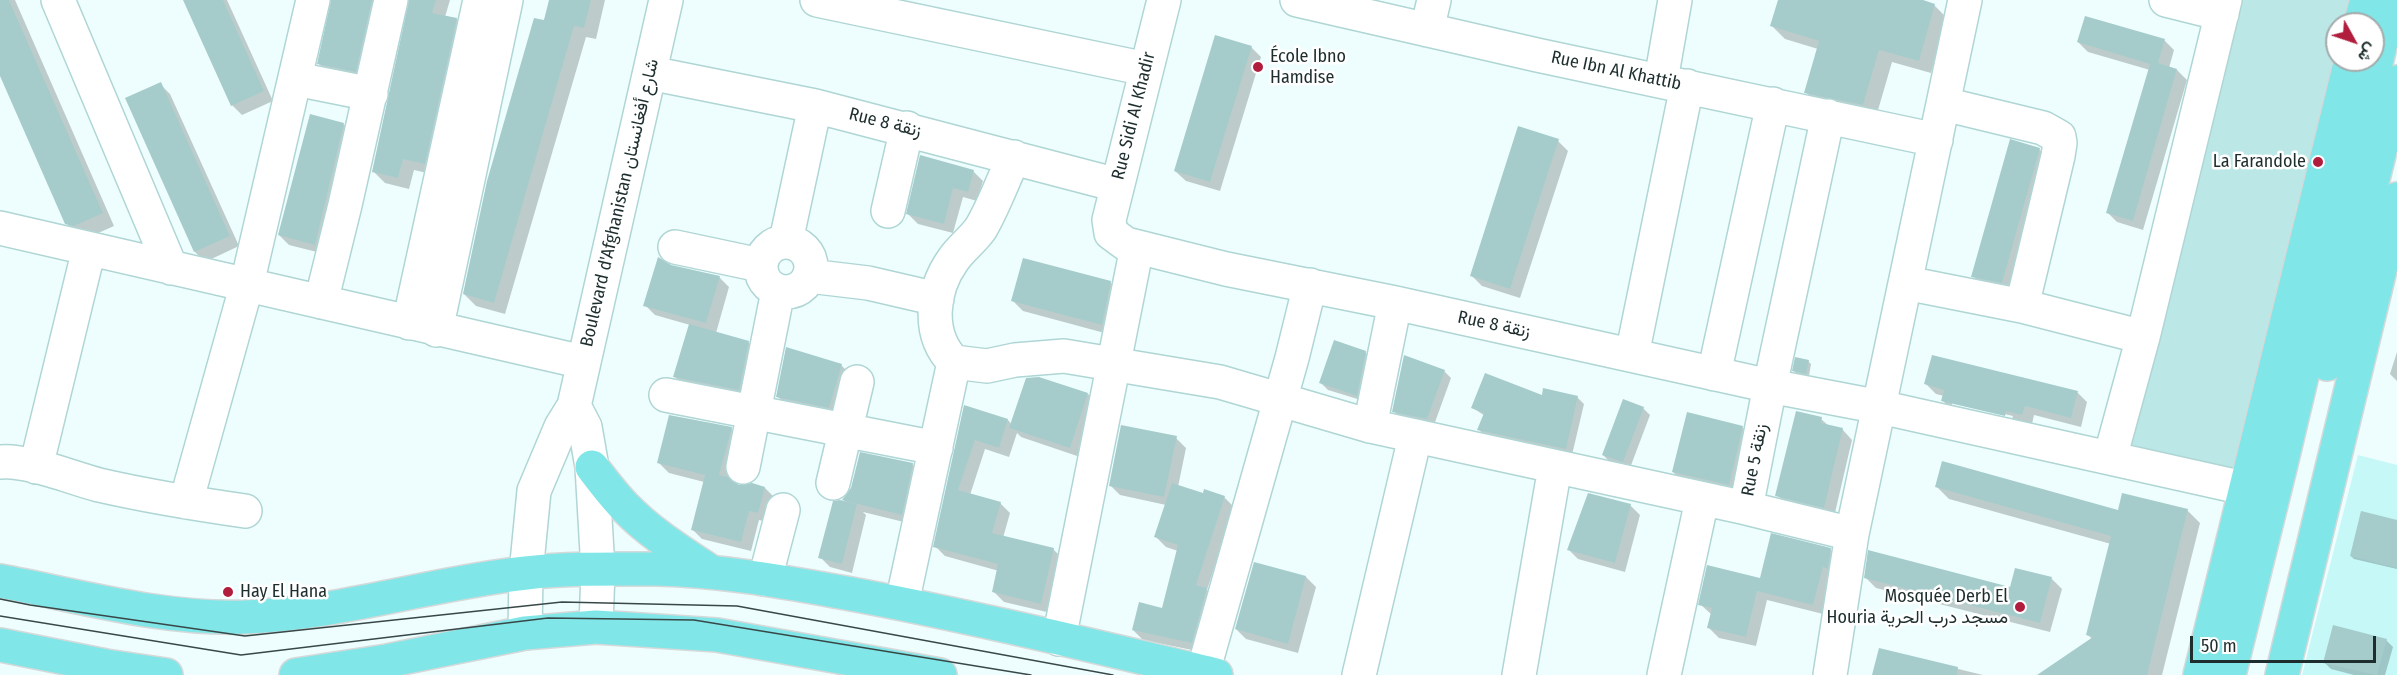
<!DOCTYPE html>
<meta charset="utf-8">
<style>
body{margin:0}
#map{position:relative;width:2397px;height:675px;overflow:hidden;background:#eefefe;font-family:"Fira Sans Condensed",Vazirmatn,sans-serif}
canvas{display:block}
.north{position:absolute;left:2325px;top:12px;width:60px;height:60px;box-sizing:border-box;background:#fff;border:2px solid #a5abab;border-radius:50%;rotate:130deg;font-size:16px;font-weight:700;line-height:24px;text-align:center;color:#1e2e2e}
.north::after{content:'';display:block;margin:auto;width:21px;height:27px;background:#b11d3d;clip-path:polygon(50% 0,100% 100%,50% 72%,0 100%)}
.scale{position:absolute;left:2190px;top:636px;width:186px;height:27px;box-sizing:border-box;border:3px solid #1e2e2e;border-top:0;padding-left:8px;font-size:18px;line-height:21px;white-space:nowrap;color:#1e2e2e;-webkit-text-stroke:4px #fff;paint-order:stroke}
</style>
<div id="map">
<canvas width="2397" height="675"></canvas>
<div class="north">ش</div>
<div class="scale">50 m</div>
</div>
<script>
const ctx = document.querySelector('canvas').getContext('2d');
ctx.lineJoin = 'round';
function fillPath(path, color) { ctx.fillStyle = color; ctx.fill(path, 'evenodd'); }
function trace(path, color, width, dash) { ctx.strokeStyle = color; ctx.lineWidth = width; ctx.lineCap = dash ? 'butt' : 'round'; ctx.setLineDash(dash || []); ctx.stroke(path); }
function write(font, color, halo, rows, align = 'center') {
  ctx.font = font + ' "Fira Sans Condensed",Vazirmatn,sans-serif'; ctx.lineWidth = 5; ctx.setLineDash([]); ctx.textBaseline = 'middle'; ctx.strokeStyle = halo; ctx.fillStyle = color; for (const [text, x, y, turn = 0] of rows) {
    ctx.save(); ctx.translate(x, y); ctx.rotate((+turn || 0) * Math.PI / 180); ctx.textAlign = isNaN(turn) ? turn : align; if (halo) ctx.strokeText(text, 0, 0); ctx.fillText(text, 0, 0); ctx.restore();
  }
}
const built = new Path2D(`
 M2358 455 2397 465V675H2302Z`);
const green = new Path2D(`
 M2237 0H2359L2353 24H2337V60L2232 475 2129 444Z`);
const shadow = new Path2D(`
 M0 0H15L114 226 87 238 79 236 66 223 0 73Z
 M185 0H227L273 101 242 115 232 105Z
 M333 0H388L367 83 331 75 319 64Z
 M411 0H450L445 17 456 19 468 31 436 175 414 170 409 189 385 183 373 171Z
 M550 0H605L596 39 586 37 505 314 476 306 464 294Z
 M1779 0H1916L1934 5 1947 18 1931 73 1892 62 1876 117 1818 105 1806 92 1818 49 1785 39 1772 26Z
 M2164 40 2174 50 2169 68 2177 70 2187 80 2143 230 2117 222 2107 212 2150 70 2088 52 2078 42Z
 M1251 47 1261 57 1220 191 1186 181 1175 171Z
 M160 84 170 94 239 246 205 262 195 252 127 99Z
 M343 124 354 134 325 254 289 245 279 235Z
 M1558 141 1568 151 1520 298 1482 286 1472 276Z
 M2039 149 2049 159 2012 292 1983 286 1973 276Z
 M973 171 983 181 977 201 963 197 953 233 918 224 908 214Z
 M671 267 719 277 729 287 716 333 748 342 758 352 749 399 685 387 675 377 690 325 655 315 645 305Z
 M1110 282 1120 292 1112 335 1023 311 1013 301Z
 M1365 352 1372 359 1364 401 1328 390 1321 383Z
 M2397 352V381L2390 374Z
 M1808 361 1811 364 1809 376 1797 374 1794 371Z
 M841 365 851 375 839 417 788 407 778 397Z
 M1444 371 1451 378 1434 425 1400 418 1394 411Z
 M1926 384 2077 392 2087 402 2081 427 2034 415 2032 424 2016 420 2015 425 1953 411 1943 401 1944 396 1936 394ZM1952 402 2013 416 2012 419 1952 405Z
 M1088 394 1098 404 1080 457 1021 437 1017 433 1009 457 985 449 970 495 1000 503 1010 513 1003 538 1053 549 1063 559 1051 613 1004 602 994 592 999 571 945 556 935 546 965 407 1008 420 1012 425Z
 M1543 397H1577L1584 404 1572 455 1486 437 1479 430 1485 416 1473 408Z
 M1643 408 1650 415 1630 468 1610 462 1603 455Z
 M1821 419 1829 426 1842 429 1852 440 1834 517 1787 505 1777 495Z
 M1742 427 1752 437 1739 494 1683 482 1673 472Z
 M731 428 741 438 730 481 738 487 765 488 775 498 768 522 759 520 751 551 702 539 692 529 704 482 669 473 659 463Z
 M1176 438 1186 448 1178 487 1204 495 1224 497 1234 507 1207 590 1217 599 1202 652 1143 640 1133 630 1163 610 1178 551 1166 547 1156 537 1166 505 1120 495 1110 485Z
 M912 464 922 474 912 524 863 512 866 515 852 573 830 567 820 557 847 503 844 500Z
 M1937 487 2119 512 2187 510 2200 523 2162 675H2039L2092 639 2088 635 2111 544 1949 499Z
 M1630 505 1640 515 1625 572 1578 559 1568 549Z
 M2397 521V569L2354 559 2351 556Z
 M1830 549 1840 560 1823 614 1767 600 1756 646 1719 638 1709 628 1712 615 1700 604Z
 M1255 564 1306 577 1316 587 1298 653 1246 639 1236 629Z
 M2016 569 2052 579 2062 589 2050 632 1876 588 1866 578 2011 589Z
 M2386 640 2393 647 2385 675H2354L2331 669 2324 662Z
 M1880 650 1983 675H1874Z`);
const building = new Path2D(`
 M0 0H9L103 213 74 226 65 224 0 76Z
 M183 0H223L264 91 231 106Z
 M331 0H372L356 72 317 64Z
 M409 0H436L432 13 457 18 425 164 403 159 398 178 372 172Z
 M549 0H591L584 28 574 26 494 303 463 294 487 181 534 18 544 20Z
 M1778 0H1923L1935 4 1919 61 1879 50 1863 105 1804 93 1819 41 1770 26Z
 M2085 16 2165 39 2158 63 2177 69 2133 221 2106 213 2150 64 2077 42Z
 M1215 35 1252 46 1210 182 1174 171Z
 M161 82 230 236 194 252 125 98Z
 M310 114 344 123 315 245 278 235Z
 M1518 126 1559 139 1510 289 1470 276Z
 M2010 139 2040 148 2002 283 1971 277Z
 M920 155 974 170 968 192 953 188 944 224 906 214Z
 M658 257 671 265 720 276 706 323 643 306Z
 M1023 258 1111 281 1102 325 1011 301Z
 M689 324 749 341 739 390 673 377Z
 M1334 340 1366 351 1357 396 1319 383Z
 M786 347 842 364 829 408 776 397Z
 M1404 355 1445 370 1427 419 1392 412Z
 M1932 355 2078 391 2071 418 2025 406 2022 415 2006 411 2005 416 1941 401 1944 390 1924 384Z
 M1795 357 1809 360 1806 374 1792 371Z
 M1485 373 1542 395 1543 388 1578 396 1566 449 1477 430 1484 413 1471 408Z
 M1039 377 1088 393 1070 448 1009 428 1026 378Z
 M1623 399 1644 407 1623 462 1602 455Z
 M964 405 1008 419 999 448 975 440 958 490 1001 502 992 533 1054 548 1041 604 992 592 998 564 933 547Z
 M1796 411 1822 417 1821 423 1843 428 1824 508 1775 496Z
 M1687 412 1743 426 1729 485 1672 472Z
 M669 415 732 427 719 475 728 477 739 485 752 483 765 487 758 513 749 511 741 542 691 530 705 475 657 463Z
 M1121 425 1177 436 1164 497 1109 486Z
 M860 452 913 463 902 515 842 500 851 488Z
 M1942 461 2118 510 2122 493 2188 509 2147 675H2037L2093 637 2086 635 2111 536 1935 487Z
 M1172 483 1203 493 1204 489 1225 496 1196 585 1207 588 1192 643 1132 630 1139 602 1162 608 1178 545 1154 537Z
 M1588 493 1631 504 1615 563 1567 550Z
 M840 500 857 504 842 564 818 558 833 501Z
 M2361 511 2397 520V568L2350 556Z
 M1771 533 1831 548 1828 569 1823 567 1813 605 1757 591 1746 637 1707 628 1712 608 1698 605 1707 565 1760 578Z
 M1868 550 2010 587 2015 568 2052 577 2040 623 1864 578Z
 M1254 562 1306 576 1288 644 1235 629Z
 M2333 625 2387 639 2377 675 2323 663Z
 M1879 648 1958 667 1957 675H1872Z`);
const minor = new Path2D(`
 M58 0 171 268
 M817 0 1146 69
 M1164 0 1109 220 1111 233 1126 244 1226 269 1395 303 1770 386 1880 407 2244 488
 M1297 0 1537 55 1936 140
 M2166 0 2222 14
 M1427 30 1434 0
 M650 73 815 106 1117 185
 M296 79 371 94
 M1661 80 1675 0
 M1944 104 2043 128 2059 137 2060 143 2058 156 2022 306
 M1014 157C1003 180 994 206 981 228 973 240 961 248 953 260 931 291 927 335 954 362L987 366 1015 360 1064 356 1220 382 1370 426 1746 508 1852 534
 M888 211 907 128
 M0 228C194 273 388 319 583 362
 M786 241 815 106
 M761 267a25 25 0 1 1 50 0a25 25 0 1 1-50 0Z
 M675 247 760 265
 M809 276 868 283 937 299
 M1906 283 2022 306 2143 337
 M321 302 345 205 391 0
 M409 323 480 0
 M436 330 506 0
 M1632 355 1687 86
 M1714 374 1773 104
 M666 395 936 448
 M574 406 585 427 592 467 598 570 596 627
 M1370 426 1395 303
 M2110 458 2143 337 2225 0
 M0 462C26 459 72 478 99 485 147 496 196 504 245 511
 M36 467 89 249
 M743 467 778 291
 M833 483 857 382
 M186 502 247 284 313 0
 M1746 508 1770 386 1828 116
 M765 579 783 510
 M902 603 954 362
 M525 633 526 573 534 491 561 427 574 406 666 0
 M1059 639 1137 247
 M1203 672 1292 358 1310 285
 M1359 675 1415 437
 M1519 675 1555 467
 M1664 675 1702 500
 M1830 675 1852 534 1965 0`);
const major = new Path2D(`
 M2360 24 2367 0
 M2327 364 2397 82
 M592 467C602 480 613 495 625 507 650 533 681 552 711 572
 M0 581C80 596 162 620 245 617 340 614 431 583 526 573 569 568 613 569 656 569 720 570 784 582 846 593 970 616 1093 646 1216 675
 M0 645 106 666 166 675
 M296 675 387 661 525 633 596 627 717 635 940 675
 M2200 675 2351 60
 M2229 675 2281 464 2391 0
 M2282 675 2397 199`);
const tram = new Path2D(`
 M0 599 30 605 245 636 562 602 737 606 1113 675
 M0 616 241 655 548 618 694 620 1031 675`);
const markers = [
 [1258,67,6,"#b11d3d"],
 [2318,162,6,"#b11d3d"],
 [228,592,6,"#b11d3d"],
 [2020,607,6,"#b11d3d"]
];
const poiNames = [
 ["École Ibno",1270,57],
 ["Hamdise",1270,78],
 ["La Farandole",2306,162,"right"],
 ["Hay El Hana",240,592],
 ["Mosquée Derb El",2008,597,"right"],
 ["Houria مسجد درب الحرية",2008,618,"right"]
];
const streetNames = [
 ["Rue Ibn Al Khattib",1616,71,12],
 ["Rue Sidi Al Khadir",1134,116,-76],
 ["Rue 8 زنقة",885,123,14],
 ["Boulevard d'Afghanistan شارع أفغانستان",620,203,-77],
 ["Rue 8 زنقة",1494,325,12],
 ["Rue 5 زنقة",1755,460,-79]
];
fillPath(built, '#c6f8f8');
fillPath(green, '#bce7e7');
fillPath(shadow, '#0003');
fillPath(building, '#a5cccb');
trace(minor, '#afd6d5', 36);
trace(major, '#d6d9d9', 36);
trace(minor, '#fff', 33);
trace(major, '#80e6e7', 33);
trace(tram, '#384848', 1.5);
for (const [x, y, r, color] of markers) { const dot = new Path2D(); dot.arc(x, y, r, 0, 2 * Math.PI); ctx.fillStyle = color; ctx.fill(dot); trace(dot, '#fff', 2); }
write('18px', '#1e2e2e', '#fff', poiNames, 'left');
write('18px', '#1e2e2e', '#fff', streetNames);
</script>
